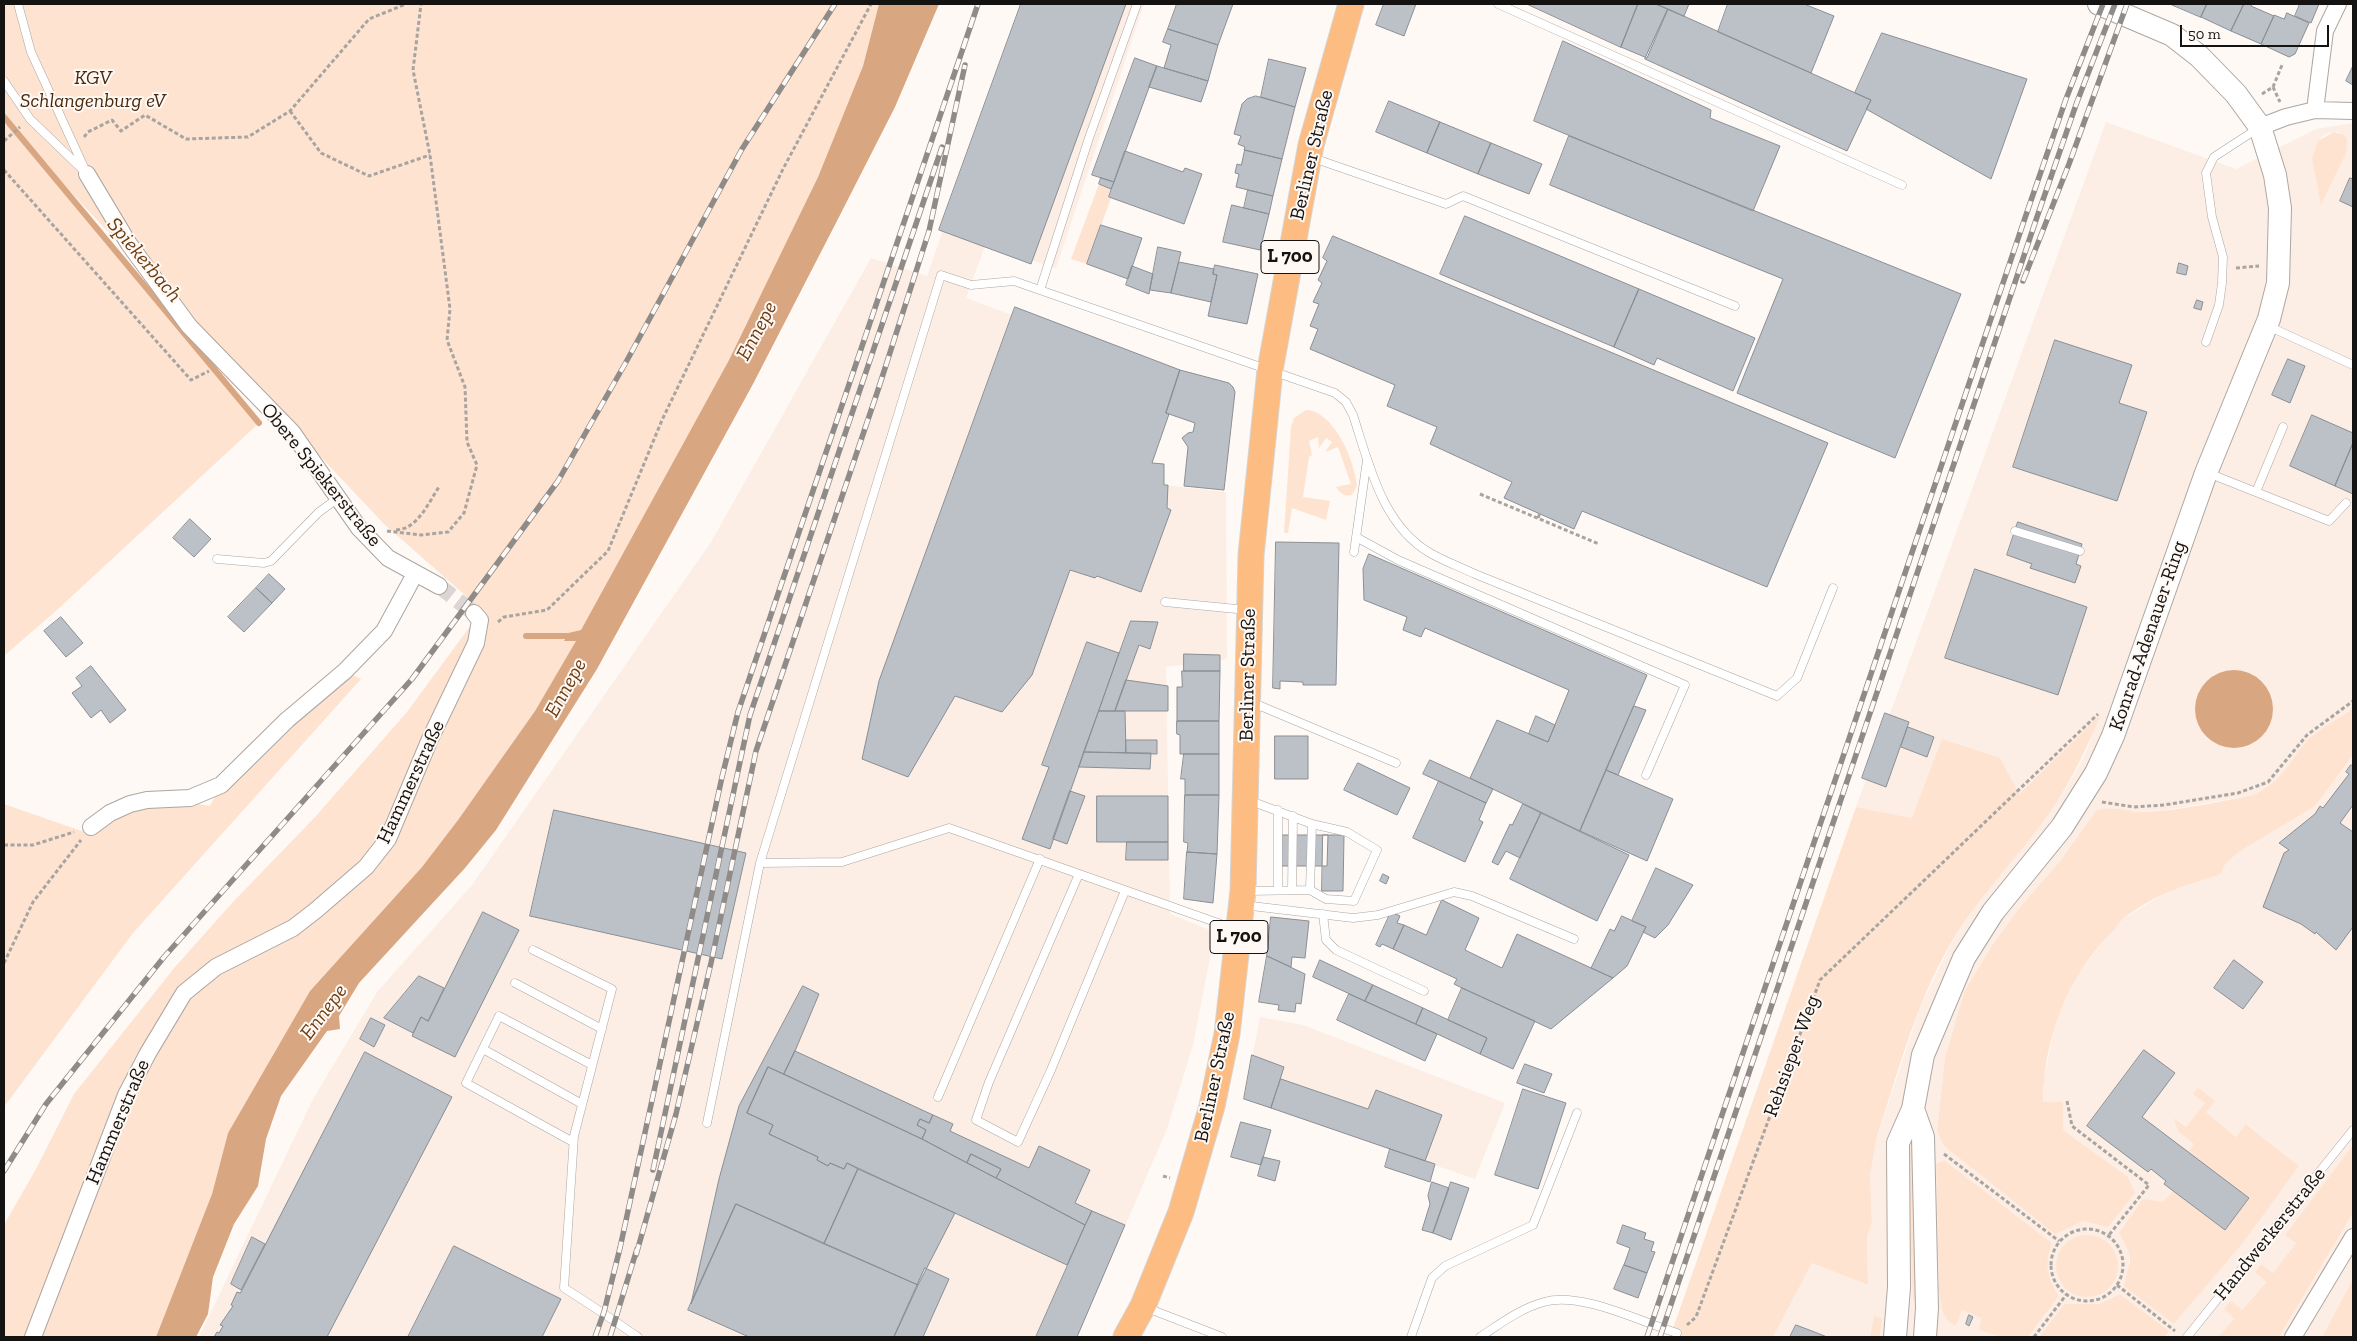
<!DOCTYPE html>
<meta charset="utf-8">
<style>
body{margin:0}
#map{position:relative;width:2357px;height:1341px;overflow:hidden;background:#fef9f5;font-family:"Zilla Slab",serif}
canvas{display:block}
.frame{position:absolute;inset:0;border:5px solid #151311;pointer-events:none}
.scale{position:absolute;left:2180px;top:25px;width:149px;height:22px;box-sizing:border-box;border:2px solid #151311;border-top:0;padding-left:6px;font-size:15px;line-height:18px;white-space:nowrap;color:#151311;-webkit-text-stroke:4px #fef9f5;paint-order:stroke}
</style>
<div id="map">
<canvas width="2357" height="1341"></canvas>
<div class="frame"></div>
<div class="scale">50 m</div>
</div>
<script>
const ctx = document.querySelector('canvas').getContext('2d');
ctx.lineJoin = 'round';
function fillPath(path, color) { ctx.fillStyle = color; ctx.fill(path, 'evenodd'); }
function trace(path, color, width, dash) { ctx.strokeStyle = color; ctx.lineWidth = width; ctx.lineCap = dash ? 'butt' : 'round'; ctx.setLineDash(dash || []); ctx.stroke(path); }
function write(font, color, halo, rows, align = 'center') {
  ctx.font = font + ' "Zilla Slab",serif'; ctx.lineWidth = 4; ctx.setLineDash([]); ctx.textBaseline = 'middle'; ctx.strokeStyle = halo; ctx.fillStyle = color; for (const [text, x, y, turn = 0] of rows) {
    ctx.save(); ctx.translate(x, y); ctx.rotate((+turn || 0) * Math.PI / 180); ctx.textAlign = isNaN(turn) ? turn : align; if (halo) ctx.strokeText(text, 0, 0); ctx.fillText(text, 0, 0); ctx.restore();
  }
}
const built = new Path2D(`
 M1023 4H1144L1056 268 985 246 966 298 1012 315 1015 307 1180 370 1152 463 1164 485 1226 492 1227 659 1166 667 1170 914 1215 932 1193 1045 1167 1129 1077 1337H199L313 1099 377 992 472 885 711 542 871 258 927 276Z
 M2106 122 2236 169 2316 129 2353 123V708L2316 733 2308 741 2278 780 2266 789 2253 795 2167 810 2140 812 2101 809 2093 816 2060 861 2020 907 1991 947 1964 992 1945 1058 1937 1131 1944 1146 2055 1233 2084 1221 2096 1222 2127 1176 2063 1130 2043 1102 2044 1079 2055 1023 2075 979 2097 949 2123 919 2160 896 2184 885 2220 875 2226 863 2239 852 2315 806 2353 755V1145L2286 1234 2296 1243 2273 1273 2261 1264 2255 1272 2266 1281 2242 1310 2224 1309 2234 1319 2218 1337H2165L2169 1332 2120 1294 2099 1304H2064L2039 1337H2028L2059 1296 2048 1274 2046 1265 2052 1243 1944 1160 1936 1164 1939 1291 1956 1326 1962 1310 1978 1316 2001 1337H1880L1882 1318 1874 1316 1870 1337H1773L1812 1263 1868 1285 1867 1237 1872 1222 1870 1176 1872 1161 1876 1140 1920 1008 1949 947 1976 905 2036 831 2068 785 2084 757 2100 715 2019 794 1912 818 1856 807ZM2339 132 2346 153 2321 204 2314 166 2321 137 2328 133ZM2205 1103 2206 1112 2236 1137 2247 1124 2299 1166 2243 1243 2174 1324 2129 1271V1253L2122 1240 2163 1202 2173 1191 2225 1230 2249 1198 2188 1152 2194 1144 2175 1118 2186 1127ZM1908 1186 1919 1301 1913 1300ZM2090 1235 2106 1242 2061 1284 2057 1275 2076 1238Z
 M1260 1017 1303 1025 1505 1103 1475 1179 1244 1099Z
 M2353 1213V1279L2322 1337H2279Z`);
const green = new Path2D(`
 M4 4H879L863 66 818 177 729 360 581 630 568 633 564 640H577L535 711 458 820 422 867 310 991 228 1133 212 1194 156 1337H4V1225L36 1169 74 1094 175 967 232 903 316 816 407 712 482 610 384 524 33 152 123 263 259 423 57 610 4 656Z
 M2334 132 2344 135 2347 139 2346 153 2321 205 2312 158 2318 141Z
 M1099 184 1111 189 1109 196 1111 198 1087 264 1071 259Z
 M1306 410C1334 411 1355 461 1357 486L1352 495C1344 497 1340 493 1336 487L1351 484 1338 447 1325 452 1332 442 1326 438 1319 448 1318 437 1309 441 1312 455 1309 457 1303 497 1330 501 1326 520 1292 508 1288 533H1284L1291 427 1294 418Z
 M345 671 361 679 133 933 4 1107V804L93 835C102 828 113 817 124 812 149 804 185 801 210 806L221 785Z
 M2353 708V755L2315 806 2239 852 2226 863 2220 875C2186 884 2151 896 2123 919 2119 923 2115 929 2111 933 2066 979 2044 1038 2043 1102H2063V1130L2127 1176 2135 1193 2108 1227 2084 1221 2055 1234 1944 1146 1937 1131 1945 1058 1964 992 1991 947 2020 907 2060 861 2096 811C2110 805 2127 812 2142 812 2179 811 2217 802 2253 795 2283 782 2288 762 2308 740 2321 727 2339 719 2353 708Z
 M2101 714C2084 755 2065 794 2037 830 2007 869 1973 904 1948 948 1915 1007 1897 1075 1876 1140L1870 1176 1872 1222 1867 1237 1868 1285 1812 1263 1773 1337H1670L1856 807 1912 818 1942 739 2000 758 2019 794Z
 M2198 1088 2215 1101 2206 1112 2236 1137 2246 1124 2299 1166 2243 1243 2174 1324 2124 1286 2130 1262 2129 1253 2119 1233 2143 1199 2163 1202 2173 1191 2225 1230 2249 1199 2188 1152 2194 1144 2178 1131 2174 1118 2186 1127 2205 1103 2193 1094Z
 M1912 1131 1920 1301H1913L1908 1186Z
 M2353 1145V1213L2279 1337H2218L2234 1319 2224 1309 2231 1301 2242 1310 2266 1282 2255 1272 2261 1264 2273 1273 2296 1243 2285 1235Z
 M1944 1160 2052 1243C2044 1267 2047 1275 2059 1296L2028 1337H2001L1979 1330 1981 1318 1962 1310 1956 1326 1948 1321 1943 1313 1939 1291 1936 1164Z
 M2056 1266a31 31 0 1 1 62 0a31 31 0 1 1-62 0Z
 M2353 1279V1337H2322Z
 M2120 1294 2169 1331 2165 1337H2039L2064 1304H2099Z
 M1874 1316 1882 1318 1880 1337H1870Z`);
const water = new Path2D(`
 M879 4H939L895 107 839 217 753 384 597 669 496 830 465 868 359 983 339 1016 340 1029 327 1031 281 1096 266 1139 258 1186 234 1224 213 1277 208 1314 196 1337H156L212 1194 228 1133 310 991 422 867 458 820 535 711 576 641H564L568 633 581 630 729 360 818 177 863 66Z
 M2195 709a39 39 0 1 1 78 0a39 39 0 1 1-78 0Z`);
const stream = new Path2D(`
 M4 117 259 423
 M526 636H572`);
const building = new Path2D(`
 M1021 4H1126L1031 264 939 230Z
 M1177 4H1233L1218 45 1168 29Z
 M1384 4H1416L1404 36 1376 25Z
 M1527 4H1638L1621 47Z
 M1638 4H1656L1668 9 1647 58 1621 47Z
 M1656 4H1689L1684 16Z
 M1728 4H1804L1834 16 1811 73 1718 32Z
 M2170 4H2207L2201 17Z
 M2207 4H2244L2231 31 2201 17Z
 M2244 4H2252L2251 6 2274 16 2261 44 2231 31Z
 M2300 4H2319L2311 23 2295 16Z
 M1668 9 1871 100 1847 151 1645 59Z
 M2287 13 2309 23 2295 54 2289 57 2261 44 2274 15 2284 19Z
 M1168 29 1218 45 1208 81 1164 68 1171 45 1163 42Z
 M1882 33 2027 79 1991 179 1866 109 1871 100 1855 93Z
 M1563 41 1711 110 1710 118 1780 146 1753 211 1534 121Z
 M1135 58 1157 66 1114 182 1092 175Z
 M1269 59 1306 68 1295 107 1261 97Z
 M1157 66 1208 81 1201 102 1149 87Z
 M2353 66V85L2346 81Z
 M1256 96 1295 107 1282 159 1244 150 1245 147 1238 144 1241 136 1234 134 1242 104 1247 99Z
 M1389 101 1440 122 1427 153 1376 132Z
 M1440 122 1491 143 1478 174 1427 153Z
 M1569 136 1961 294 1895 458 1737 393 1783 279 1550 185Z
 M1491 143 1542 164 1529 194 1478 174Z
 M1245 150 1282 159 1273 196 1236 187 1239 174 1235 173 1237 164 1241 165Z
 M1125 151 1183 172 1185 168 1202 174 1184 224 1109 197Z
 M1101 178 1114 182 1111 189 1099 184Z
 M2350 178 2353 179V207L2340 201Z
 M1248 190 1273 196 1269 214 1244 208Z
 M1232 205 1269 214 1260 250 1223 242Z
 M1465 216 1639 289 1614 347 1440 274Z
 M1101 225 1142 238 1128 279 1087 264Z
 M1333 236 1828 443 1767 587 1582 511 1574 529 1504 498 1512 482 1430 444 1437 427 1387 406 1395 385 1310 349 1318 329 1310 326 1319 304 1313 302 1322 283 1318 280 1327 261 1323 258Z
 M1158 247 1181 252 1171 293 1150 290Z
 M1179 262 1214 269 1213 274 1217 275 1211 302 1171 293Z
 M2179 263 2188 266 2186 275 2177 273Z
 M1215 265 1258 274 1247 324 1208 316 1217 275 1213 274Z
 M1132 266 1153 274 1149 294 1126 285Z
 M1639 289 1755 338 1733 391 1657 358 1654 365 1614 347Z
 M2197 300 2203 302 2201 310 2194 308Z
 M1015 307 1180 370 1166 413 1169 414 1152 463 1164 464V485H1168L1167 508 1171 510 1141 592 1097 576 1095 578 1070 570 1032 675 1002 712 955 696 908 777 862 759 879 681Z
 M2055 340 2132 365 2119 403 2147 412 2117 501 2013 467Z
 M2288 359 2305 366 2290 403 2272 395Z
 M1180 370 1229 383 1233 387 1235 392 1224 490 1184 486 1188 447 1182 438 1188 433 1193 432 1195 423 1166 413Z
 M2312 415 2353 433V443L2335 486 2290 466Z
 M2353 443V494L2335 486Z
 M190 519 211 539 194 557 173 538Z
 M2018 522 2082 544 2076 564 2081 566 2075 583 2030 568 2032 564 2007 555Z
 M1276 542 1339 543 1336 685H1303V682L1280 681V689L1273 688Z
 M1369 554 1647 675 1580 831 1470 778 1497 720 1548 742 1569 690 1425 628 1421 637 1403 630 1407 617 1364 600 1363 569Z
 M1975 569 2087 607 2058 695 1945 658Z
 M269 574 285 589 272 603 256 588Z
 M256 588 272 603 244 632 228 617Z
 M61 617 83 643 66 657 44 631Z
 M1131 621 1158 622 1150 649 1139 645 1115 711H1099Z
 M1087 642 1119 653 1050 849 1022 839 1049 767 1042 765Z
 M1184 654 1220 655V671H1184Z
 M91 666 126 710 110 723 101 710 91 718 72 693 82 686 76 678Z
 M1182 671H1220L1219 721H1177V687H1182Z
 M1126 680 1168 686V711H1115Z
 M1634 706 1646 710 1618 775 1606 770Z
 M1099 711H1125L1126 753 1084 752Z
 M1885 713 1909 722 1886 787 1862 778Z
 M1536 716 1555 725 1548 742 1529 734Z
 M1177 721H1219V754H1180V735L1177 734Z
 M1908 727 1934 737 1927 757 1901 747Z
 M1275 736H1308V779H1275Z
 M1126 740H1157V754L1126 753Z
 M1084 752 1151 753 1150 769 1079 767Z
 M1184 754H1219V795H1185V779H1181Z
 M1430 760 1493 789 1486 803 1423 774Z
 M1358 763 1410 788 1397 815 1344 790Z
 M2351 765 2353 766V805L2340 823 2353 832V927L2336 950 2316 932 2315 934 2301 924 2263 907 2284 853 2289 850 2279 843 2315 814 2320 806 2323 808 2349 774 2346 772Z
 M1606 770 1673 799 1647 861 1580 831Z
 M1439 781 1486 803 1479 820 1483 822 1465 862 1413 838Z
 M1070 791 1085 796 1067 844 1053 839Z
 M1185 795H1219L1217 854 1187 852 1188 843 1184 842Z
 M1097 796H1168V842H1097Z
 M1523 804 1541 813 1520 858 1506 851 1498 865 1492 862 1510 824 1512 825Z
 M554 810 746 853 722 959 530 916Z
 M1541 813 1629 855 1597 921 1510 879Z
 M1275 835H1328L1327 866H1275Z
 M1323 835H1344L1343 891H1322Z
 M1127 842H1168V860H1126Z
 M1187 852 1217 854 1213 903 1184 899Z
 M1656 868 1693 885 1668 925 1655 938 1643 932 1646 927 1632 921Z
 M1383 874 1389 877 1386 884 1380 881Z
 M1442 900 1479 918 1465 950 1502 968 1517 934 1613 978 1551 1029 1462 988 1454 984 1457 979 1393 949 1404 925 1426 935Z
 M483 912 519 930 455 1057 412 1036 421 1017 428 1021Z
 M1391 912 1400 916 1397 923 1404 925 1393 949 1382 944 1380 947 1376 945Z
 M1622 916 1646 927 1627 966 1613 978 1591 968 1610 929 1614 931Z
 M1271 917 1309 921 1305 958 1292 957 1291 967 1267 956Z
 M1267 956 1305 974 1301 1004 1296 1003 1295 1012 1278 1010 1279 1005 1259 1002Z
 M1320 960 1373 985 1365 1001 1313 977Z
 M2234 960 2263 982 2243 1009 2214 988Z
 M419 976 444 988 428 1021 421 1017 413 1033 384 1018Z
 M1373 985 1423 1008 1416 1024 1365 1001Z
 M803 986 819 994 795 1051 784 1074 768 1067 747 1113 773 1125 769 1134 818 1157 817 1160 828 1166 830 1163 844 1169 847 1163 858 1169 824 1244 736 1204 691 1304 719 1179 739 1106Z
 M1462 988 1535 1021 1513 1069 1480 1054 1487 1038 1448 1020Z
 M1349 994 1437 1034 1425 1061 1337 1020Z
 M1423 1008 1487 1038 1480 1054 1416 1024Z
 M371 1018 385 1025 374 1047 360 1039Z
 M2144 1050 2175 1073 2142 1117 2249 1198 2225 1230 2164 1184 2166 1181 2151 1169 2148 1172 2087 1126Z
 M795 1051 933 1115 929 1123 920 1119 917 1125 926 1130 922 1139 784 1074Z
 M365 1052 452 1097 327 1337H214L217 1332 219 1333 223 1326 220 1325 233 1306 231 1305 237 1292 240 1293Z
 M1252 1055 1284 1067 1271 1108 1244 1099Z
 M1525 1064 1552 1074 1544 1093 1517 1083Z
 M768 1067 922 1139 1085 1225 1067 1265 847 1163 844 1169 830 1163 828 1166 817 1160 818 1157 769 1134 773 1125 747 1113Z
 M1281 1079 1368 1109 1376 1090 1442 1115 1425 1161 1271 1108Z
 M1523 1089 1566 1103 1538 1189 1495 1175Z
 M933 1115 953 1124 950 1131 1029 1168 1039 1146 1090 1170 1075 1203 1092 1211 1085 1225 996 1178 1001 1169 971 1154 967 1163 922 1139 926 1130 917 1125 920 1119 929 1123Z
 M1241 1122 1271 1130 1261 1165 1231 1157Z
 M1390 1149 1435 1164 1430 1182 1385 1167Z
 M971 1154 1001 1169 996 1178 967 1163Z
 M1263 1157 1280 1161 1275 1181 1258 1176Z
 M858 1169 955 1213 918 1285 824 1244Z
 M1432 1182 1449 1188 1433 1233 1422 1230 1430 1204 1428 1196Z
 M1451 1182 1469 1188 1451 1240 1433 1233Z
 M736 1204 918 1285 894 1337H749L688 1310Z
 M1092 1211 1125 1225 1077 1337H1036Z
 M1623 1225 1646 1233 1644 1239 1654 1242 1651 1251 1655 1252 1647 1273 1624 1265 1630 1248 1617 1243Z
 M252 1237 265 1244 241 1290 231 1284Z
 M454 1246 561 1299 542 1337H408Z
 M1624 1265 1647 1273 1638 1298 1614 1289Z
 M925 1268 949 1279 923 1337H894Z
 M1969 1315 1973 1317 1969 1326 1966 1324Z
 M1796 1325 1812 1331 1827 1337H1790Z`);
const streetTunnel = new Path2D(`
 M439 586 474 613`);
const path = new Path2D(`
 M2273 87 2280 102
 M2262 94 2273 87 2282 65
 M290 111 321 153 369 176 430 155
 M84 137 88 132 112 120 121 131 145 115 186 139 248 137 290 111 369 19 406 4
 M4 141 20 127
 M4 170 191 380 209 371
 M2236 268 2259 266
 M1480 494 1599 544
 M1538 518 1540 513
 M396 530C418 529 428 503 439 487
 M387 531 421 535 448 532 464 513 477 465 467 442 465 387 447 340 450 309 430 155 413 70 421 4
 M498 622 504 617 547 610 608 551 662 420 783 169 871 4
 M2102 802 2134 807 2164 805 2238 793 2268 782 2307 735 2353 701
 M4 845H33L74 832
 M4 963 33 902 81 840
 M2067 1101 2072 1126 2149 1185 2109 1235
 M1944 1154 2059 1241
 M1163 1176 1170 1178
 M2051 1265a36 36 0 1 1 72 0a36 36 0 1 1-72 0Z
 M2117 1285 2175 1331
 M1687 1325 1696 1317 1820 980 2098 714
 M2034 1337 2066 1295`);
const lane = new Path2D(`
 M18 4 31 52 87 174
 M1498 4 1902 185
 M4 81 30 119 84 171
 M1313 158 1446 204 1463 196 1735 306
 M1040 290 1089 138 1137 4
 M2268 326 2353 365
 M2206 342 2219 305 2222 283 2223 257 2212 217 2206 173 2214 157 2257 129
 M2208 473 2329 521 2346 503
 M2256 492 2283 427
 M2015 531 2080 551
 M1356 537 1398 560 1685 685 1646 775
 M1354 552 1367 460
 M217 559 264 563 271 561 319 512 337 499
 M1165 602 1247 610
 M1251 702 1396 763
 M1278 810V890
 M760 863 941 275 971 285 1014 281 1335 393 1346 402 1353 415C1369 464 1382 525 1430 553 1444 561 1460 567 1475 574L1777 696 1797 678 1833 588
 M1079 874 989 1082 976 1120 1018 1142 1051 1070 1125 891
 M1292 890 1293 816
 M1310 890 1312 824
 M1247 891 1310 890 1326 899 1354 901 1377 850 1347 832 1312 824 1248 800
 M1243 905 1353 918 1378 915 1454 892 1472 896 1574 939
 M1323 914 1326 940 1336 950 1424 991
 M533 950 612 989 574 1136 564 1288C590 1304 613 1320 638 1337
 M515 983 602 1029
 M483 1049 582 1104
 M938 1097 1040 859
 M707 1123 760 863 842 862 949 828 1235 929
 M573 1142 466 1083 499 1016 592 1065
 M1147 1308 1222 1337
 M1411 1337 1432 1278 1445 1266 1533 1225 1577 1113
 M1480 1337C1500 1324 1521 1308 1544 1302 1580 1291 1641 1322 1677 1333
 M2187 1337 2353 1130`);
const street = new Path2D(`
 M2315 110 2325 31 2338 4
 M2260 127 2286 117 2315 110 2353 111
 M87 174 129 244 189 326 292 432 359 528 388 558 439 586
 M91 827 110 813 130 804 147 800 190 798 221 785 287 720 345 671 384 631 415 574
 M33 1337 126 1095 148 1053 184 993 216 967 293 928 315 911 366 867 388 839 430 739 476 643 480 620 474 613
 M2293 1337 2353 1237`);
const secondary = new Path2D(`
 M1913 1109 1923 1137 1927 1308 1925 1337
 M1895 1337 1899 1287 1898 1143 1913 1109 1923 1055 1964 958 1993 912 2062 827 2096 773 2113 736 2206 473 2269 319 2278 283 2280 208 2275 175 2260 127 2236 94 2199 56 2172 35 2099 4`);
const primary = new Path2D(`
 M1126 1337 1143 1306 1181 1212 1212 1106 1227 1034 1243 891 1251 555 1270 370 1311 145 1351 4`);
const rail = new Path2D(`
 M2023 281 2069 164 2127 4
 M653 1170 750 715 942 147
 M4 1171 46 1104 164 957 412 679 558 481 625 364 742 149 835 4
 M636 1255 676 1114 711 963 756 751 878 390 929 231 965 65
 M595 1337 604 1312 620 1248 722 777 738 712 978 4
 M610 1337 637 1249
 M1647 1337 2026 215 2066 99 2103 4
 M1660 1337 2037 217 2077 102 2115 4`);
const shields = [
 [1290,257,58],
 [1239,937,58]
];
const shieldNames = [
 ["L 700",1290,257],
 ["L 700",1239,937]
];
const parkNames = [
 ["KGV",93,78],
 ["Schlangenburg eV",93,101]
];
const streetNames = [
 ["Berliner Straße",1312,155,-77],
 ["Obere Spiekerstraße",321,475,51],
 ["Konrad-Adenauer-Ring",2148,636,-71],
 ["Berliner Straße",1248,675,-89],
 ["Hammerstraße",411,782,-65],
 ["Rehsieper Weg",1792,1056,-70],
 ["Berliner Straße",1215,1077,-78],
 ["Hammerstraße",118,1122,-67],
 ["Handwerkerstraße",2270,1234,-51]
];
const waterNames = [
 ["Spiekerbach",144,260,50],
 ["Ennepe",757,331,-62],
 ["Ennepe",566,688,-61],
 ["Ennepe",324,1012,-53]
];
fillPath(built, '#fceee4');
fillPath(green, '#fee3d1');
fillPath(water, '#d9a682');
trace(stream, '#d9a682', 6);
fillPath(building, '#bbc1c7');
trace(building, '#8a8f95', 1);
trace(streetTunnel, '#dbd6d3', 16, [16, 8]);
trace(lane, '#ada6a1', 9);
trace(street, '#ada6a1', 18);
trace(secondary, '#ada6a1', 24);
trace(primary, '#d5d5d4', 27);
trace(path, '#a8a4a0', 3, [4, 2.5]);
trace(lane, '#fff', 8);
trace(street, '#fff', 16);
trace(secondary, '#fff', 22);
trace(primary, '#fdbc81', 25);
trace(rail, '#8f8b88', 5.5);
trace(rail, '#fef9f5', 4, [11]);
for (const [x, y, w] of shields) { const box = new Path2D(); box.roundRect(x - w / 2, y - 16.5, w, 33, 4); ctx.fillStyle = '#fef9f5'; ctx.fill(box); trace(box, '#151311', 1); }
write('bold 19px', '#151311', null, shieldNames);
write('italic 20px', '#4a280c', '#fef9f5', parkNames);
write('20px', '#151311', '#fef9f5', streetNames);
write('italic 21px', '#6d3d13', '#fef9f5', waterNames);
</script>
